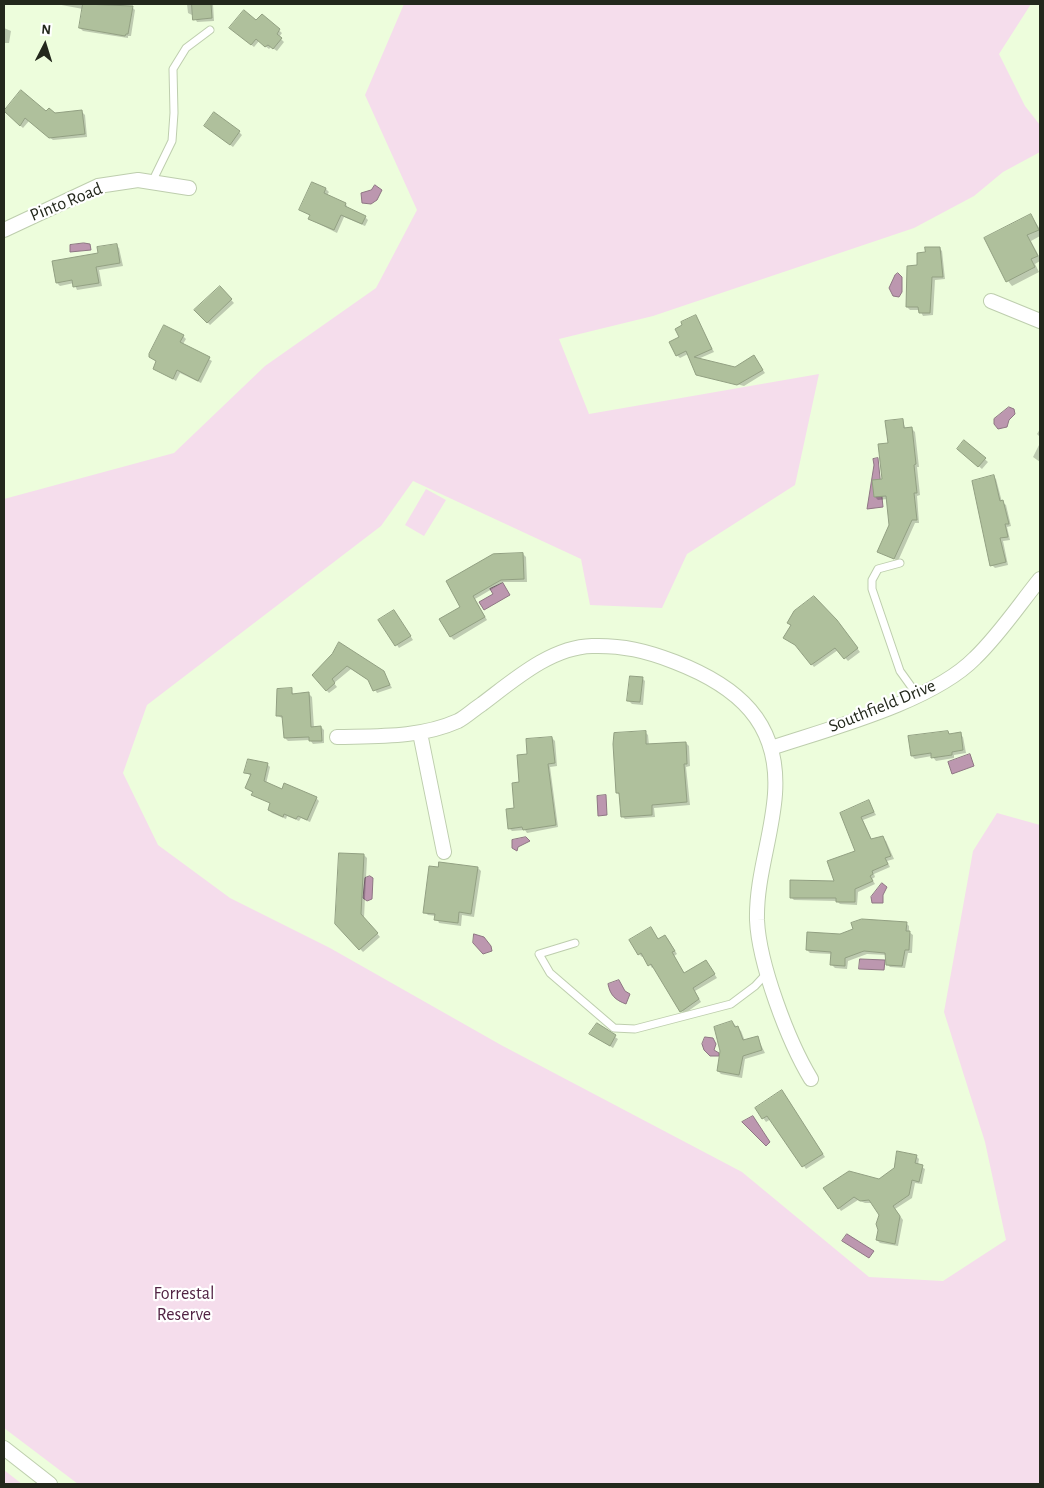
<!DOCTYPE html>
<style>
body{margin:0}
#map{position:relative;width:1044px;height:1488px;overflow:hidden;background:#edfddc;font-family:"Alegreya Sans",sans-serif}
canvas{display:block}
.frame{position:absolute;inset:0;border:5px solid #23281c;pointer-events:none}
.north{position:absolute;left:20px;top:20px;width:50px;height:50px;-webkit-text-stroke:4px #fff;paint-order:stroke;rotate:5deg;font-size:14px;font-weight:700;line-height:20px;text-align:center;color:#23281c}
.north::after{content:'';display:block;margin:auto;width:18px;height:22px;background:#23281c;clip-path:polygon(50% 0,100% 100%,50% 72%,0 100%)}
</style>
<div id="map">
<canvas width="1044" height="1488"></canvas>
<div class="frame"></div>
<div class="north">N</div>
</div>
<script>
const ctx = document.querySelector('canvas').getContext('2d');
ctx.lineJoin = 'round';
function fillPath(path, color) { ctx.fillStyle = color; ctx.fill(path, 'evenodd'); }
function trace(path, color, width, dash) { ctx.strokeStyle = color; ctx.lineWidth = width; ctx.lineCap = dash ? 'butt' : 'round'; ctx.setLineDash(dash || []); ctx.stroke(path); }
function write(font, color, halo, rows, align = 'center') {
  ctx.font = font + ' "Alegreya Sans",sans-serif'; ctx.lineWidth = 4.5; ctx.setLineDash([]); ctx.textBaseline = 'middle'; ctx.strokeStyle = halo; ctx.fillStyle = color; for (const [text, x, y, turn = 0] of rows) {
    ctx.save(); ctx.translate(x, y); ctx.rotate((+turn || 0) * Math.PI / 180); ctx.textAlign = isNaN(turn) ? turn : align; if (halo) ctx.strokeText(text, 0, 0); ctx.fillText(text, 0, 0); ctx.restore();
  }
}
const green = new Path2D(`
 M404 4H1031L999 54 1025 106 1040 125V152L1003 172 974 196 914 228 653 316 559 339 589 414 819 374 795 485 687 554 662 608 590 605 581 559 413 481 381 526 147 705 123 773 158 845 230 898 330 948 501 1045 742 1172 869 1277 943 1281 1006 1240 985 1142 944 1012 973 851 997 813 1040 825V1484H78L4 1428V499L174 453 265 366 376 288 417 210 365 95Z
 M426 489 446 500 424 536 405 525Z
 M4 1470 22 1484H4Z`);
const water = new Path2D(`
 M375 185 382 190 377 200 371 204 362 203 361 193 371 190Z
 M84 243 90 244 91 250 70 252V245Z
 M898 273 902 277V292L899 297 893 296 889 288 895 275Z
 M1009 407 1014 409 1015 414 1009 420 1007 427 998 429 994 424V419Z
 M878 458 883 507 867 509 874 465 873 459Z
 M503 583 510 595 484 610 479 602 493 594 490 589Z
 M970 754 974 766 952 774 948 762Z
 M606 795 607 815 598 816 597 796Z
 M526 837 530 841 518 847 517 851 512 848V840Z
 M370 876 373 878 372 899 367 901 363 898 365 878Z
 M882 883 887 887 883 895V903H872L871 897Z
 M474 934 484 937 491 946 492 951 483 954 473 943Z
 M860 959 885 960 884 970 859 969Z
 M619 980 625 991 630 994 626 1004C615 1000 610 995 608 984Z
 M705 1037 713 1038 716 1044 714 1050 719 1053V1056H710L704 1050 702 1044Z
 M753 1116 770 1142 766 1146 742 1122Z
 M847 1234 874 1251 869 1258 842 1241Z`);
const shadow = new Path2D(`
 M56 4H113L132 7 135 10 131 36H128V38L83 31 80 28 83 9Z
 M187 4H213L214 21 197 22 194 16 188 13Z
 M262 16 282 33 279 37 284 42 277 51 271 47 269 49 259 41 254 47 234 31 257 22Z
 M4 28 11 31 9 43H4Z
 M21 91 47 113 82 112 85 115 87 137 53 140 29 121 23 128 5 112Z
 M209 129 239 132 242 135 233 147Z
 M312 183 326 189 329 192 327 195 346 204 348 209 365 217 368 220 365 226 344 217 337 233 313 221 310 218 311 216 300 210Z
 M1031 216 1040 229V236L1031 241 1040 258V261L1035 264 1039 272 1012 286 1008 281Z
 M116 245 119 248 123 266 99 270 102 286 77 290 74 283 60 286 57 283Z
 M939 248 942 251 945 279 935 280 933 315 923 316 920 310H910L907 307 918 267Z
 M220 288 234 303 210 325 196 310Z
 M696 317 714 352 698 359 735 368 754 357 765 373 744 386 698 374 688 354 680 358 677 355 680 338Z
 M183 336 186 339 183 344 212 361 201 383 180 373 176 381 154 368 157 362 150 357Z
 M902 420 906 429H912L915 432 919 467H917L920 495 917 496 919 523H915L898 561 879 552 891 525 888 499 878 500 875 497 884 480 889 445Z
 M1040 429V437L1037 434Z
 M965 442 988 462 982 469 962 452Z
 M1040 443V462L1033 457Z
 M993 476 996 479 1002 502 1006 505 1011 526 1007 527 1010 540 1003 541 1008 565 995 568 992 565Z
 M523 554 526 557 527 582H504L475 599 487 620 454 640 451 637 462 607 448 582Z
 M396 614 413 640 399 648 380 620Z
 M788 623 840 624 860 652 848 661 838 650 814 667 798 647 788 640 792 626Z
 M333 655 383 672 392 688 377 693 370 681 351 669 334 683 337 687 329 693 327 691Z
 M642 678 645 681 643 705 632 704 629 701Z
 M291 690 294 695 309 694 312 697 314 728 321 727 324 730V743L313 744 310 740 288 741 285 738 284 719 278 716Z
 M645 732 648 735 649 745 686 743 689 746 690 766 686 767 690 805 654 808 655 817 625 819 622 816 621 796 617 793Z
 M948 732 951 735 960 734 963 737 966 753 954 755V758L936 761 932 756 915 759 912 756Z
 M552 738 555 741 557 766 550 767 558 827 527 833 525 830 512 831 509 828 516 809 529 755Z
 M267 764 270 767 266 784 282 791 316 798 319 801 310 822 301 818 299 821 287 816 286 819 272 813 269 810 277 804 254 796 253 793 246 788 251 776 245 772Z
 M869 802 876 815 863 820 872 840 882 838 886 841 894 859 887 861 890 867 874 874 875 877 872 879 875 884 858 892 857 905 840 904 837 901 794 900 791 897 836 882 856 851 841 813Z
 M364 855 367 858 364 918 380 937 363 952 336 924Z
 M478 868 481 871 474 917 462 915 461 926 439 923 436 916 428 915 425 912Z
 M906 923 909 926V932L913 935 912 953H908L905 968 890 967 887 964V955L867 954 848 961 847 969 835 968 832 965V954L810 953 807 950 840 935Z
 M653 931 659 940 665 936 668 939 677 954 674 956 685 974 706 961 717 978 695 991 701 1002 684 1014 654 967 652 968 644 956 642 957 639 954Z
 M732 1022 741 1031 745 1041 757 1037 765 1053 745 1059 742 1078 721 1074 718 1071Z
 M597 1025 618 1039 613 1048 591 1034Z
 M782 1091 825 1157 806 1169 771 1119 766 1122 756 1108Z
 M916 1156 919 1159 918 1165 925 1169 922 1184 915 1183 912 1198 895 1209 903 1220 898 1246 880 1243 877 1240 880 1215 872 1203H865L858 1200 841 1211 825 1189 879 1180Z`);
const building = new Path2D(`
 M83 4 133 6 128 34H126L125 36 79 28Z
 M192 4H211L212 18 193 20Z
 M244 10 256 20 262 14 280 29 277 34 282 38 273 49 268 45 265 47 256 39 251 45 229 28Z
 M21 90 46 111 49 108 55 113 82 110 85 134 49 138 25 118 20 126 4 111Z
 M214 112 240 131 230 145 204 126Z
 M312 182 326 188 324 193 346 203 345 206 366 216 362 224 341 215 334 230 308 219 310 215 299 210Z
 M1031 214 1039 230 1027 235 1038 256 1031 259 1035 267 1006 282 984 238Z
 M117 244 120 263 96 267 99 283 73 287 72 280 56 283 52 261 98 253 97 247Z
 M925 247H940L943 277H932L930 313H919L918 307H906L907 266 917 265V253L925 252Z
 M220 286 232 299 207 323 194 310Z
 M696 315 712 349 694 357 735 367 754 355 763 370 737 385 696 375 686 351 676 356 669 342 679 337 675 329 682 325 681 322Z
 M164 325 184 335 180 342 210 357 198 381 177 370 173 379 153 369 156 361 149 357V354Z
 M903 419 904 428 912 427 916 464 914 465 917 493H914L917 520H912L894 559 877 552 889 525 886 496 874 497 872 480 882 479 878 444 888 443 885 421Z
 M964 440 986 458 978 467 957 449Z
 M994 475 1000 501 1003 500 1009 524H1005L1008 537 1000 538 1006 562 990 566 972 481Z
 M523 553 524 579 501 580 473 596 485 617 450 637 439 619 460 607 446 581 493 554Z
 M814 596 837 620 858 648 844 659 835 648 811 665 795 645 783 638 791 625 787 623 794 611Z
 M394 610 411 636 395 646 378 620Z
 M339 642 384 671 390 685 373 691 368 680 347 666 332 679 335 683 326 691 312 675 332 654Z
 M630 676 643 677 640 702 627 701Z
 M292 688V694L309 692 311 727 321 726 322 741H309V737L284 738 282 716H276L277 689Z
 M646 731V744L686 742 687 764H684L687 802 652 805V815L621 817 619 793H616L613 744 614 733Z
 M948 731 949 734 961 732 963 750 952 752V755L931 758V753L911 756 908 736Z
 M552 737 555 763 548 764 556 825 523 830 522 827 508 829 506 809 514 808 512 783 519 782 517 755 527 754 526 739Z
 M248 759 268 763 264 781 282 789 284 783 317 797 307 820 298 816 296 819 284 814 283 817 268 810 270 803 251 795 253 792 245 788 251 774 244 773Z
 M869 800 874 812 861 817 871 839 883 836 891 856 885 858 888 864 872 871 873 874 870 876 873 881 855 889V902H836V898H790V880L834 881 827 861 855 851 840 813Z
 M339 853 364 854 361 914 378 933 359 950 335 924Z
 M439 862 478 867 471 914 459 912 458 923 434 920 435 914 423 913 429 866 438 867Z
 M862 919 907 922 906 931H910L909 950H905L902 966 886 965 885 953 864 951 845 958V966L830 965 831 952 806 950 807 932 840 934 853 929 851 923Z
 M651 927 658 939 665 935 675 951 672 952 684 973 706 960 715 974 693 988 699 999 682 1011 680 1012 651 964 648 966 641 953 638 955 629 940Z
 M732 1021 735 1027 738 1026 743 1040 758 1036 762 1050 743 1056 739 1075 717 1071 720 1051 714 1027Z
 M597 1023 616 1035 610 1046 589 1034Z
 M782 1090 823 1154 802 1167 767 1116 762 1119 755 1108Z
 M897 1151 917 1155 915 1163 923 1165 919 1182 912 1180 909 1195 893 1206 900 1216 895 1244 876 1240 878 1230 876 1224 879 1215 869 1200 860 1201 854 1197 838 1209 823 1188 849 1171 879 1179 894 1168Z`);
const lane = new Path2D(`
 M152 182 172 141 174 113 173 69 186 48 210 30
 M900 563 878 569 872 580V589L900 671 918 696
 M575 943 539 954 550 973 614 1028 635 1029 731 1004 755 986 767 973`);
const street = new Path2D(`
 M4 230 98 186 138 180 189 188
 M991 301 1040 321
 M420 733 444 852
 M337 737C378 736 420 738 458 721 466 717 474 709 482 704 514 680 551 647 592 646 622 645 647 651 675 662 737 686 780 722 775 794 772 837 756 877 757 920 759 964 788 1041 811 1079
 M771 748C831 728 932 702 975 658 999 635 1019 605 1040 579
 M4 1448 50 1484`);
const streetNames = [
 ["Pinto Road",66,202,-22],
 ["Southfield Drive",882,706,-22]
];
const parkNames = [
 ["Forrestal",184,1294],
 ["Reserve",184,1315]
];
fillPath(green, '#f5ddec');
fillPath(water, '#bc97af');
trace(water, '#8e7683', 1);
fillPath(shadow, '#0003');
fillPath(building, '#afc09c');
trace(building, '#92a082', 1);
trace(lane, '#beceae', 9);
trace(street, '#beceae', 16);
trace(lane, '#fff', 7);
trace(street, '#fff', 14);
write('18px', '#23281c', '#fff', streetNames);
write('18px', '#522344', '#fff', parkNames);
</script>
